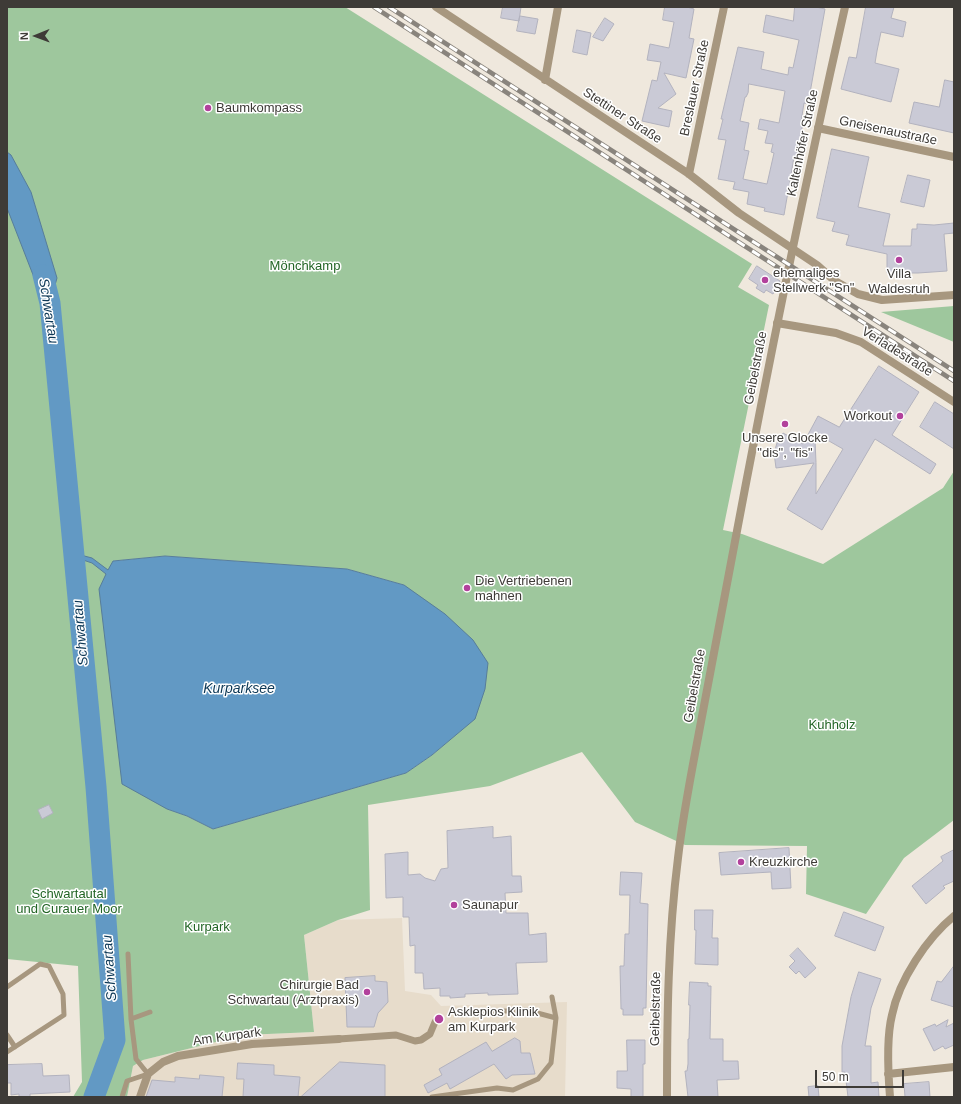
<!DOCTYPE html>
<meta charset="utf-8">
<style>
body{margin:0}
#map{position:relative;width:961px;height:1104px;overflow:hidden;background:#efe8dd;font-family:Helvetica,sans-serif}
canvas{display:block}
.frame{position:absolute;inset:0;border:8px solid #3e3b37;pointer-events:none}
.north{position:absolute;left:16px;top:16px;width:40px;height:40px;-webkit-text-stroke:3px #fff;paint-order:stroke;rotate:269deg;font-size:11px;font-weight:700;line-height:16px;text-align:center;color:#3e3b37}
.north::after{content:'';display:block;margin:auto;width:14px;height:18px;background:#3e3b37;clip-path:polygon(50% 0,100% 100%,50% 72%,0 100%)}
.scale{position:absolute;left:815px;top:1070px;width:89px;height:18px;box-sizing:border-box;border:2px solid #3e3b37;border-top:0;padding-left:5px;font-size:12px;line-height:14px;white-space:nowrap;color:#3e3b37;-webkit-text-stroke:3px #fff;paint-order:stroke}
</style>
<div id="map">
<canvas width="961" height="1104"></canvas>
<div class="frame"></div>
<div class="north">N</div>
<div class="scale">50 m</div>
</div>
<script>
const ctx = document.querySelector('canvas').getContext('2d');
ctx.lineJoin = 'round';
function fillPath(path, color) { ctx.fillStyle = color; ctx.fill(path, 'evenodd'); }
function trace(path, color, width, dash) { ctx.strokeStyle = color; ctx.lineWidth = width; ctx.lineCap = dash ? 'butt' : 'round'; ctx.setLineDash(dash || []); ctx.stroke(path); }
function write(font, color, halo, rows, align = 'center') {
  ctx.font = font + ' Helvetica,sans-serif'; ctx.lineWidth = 3; ctx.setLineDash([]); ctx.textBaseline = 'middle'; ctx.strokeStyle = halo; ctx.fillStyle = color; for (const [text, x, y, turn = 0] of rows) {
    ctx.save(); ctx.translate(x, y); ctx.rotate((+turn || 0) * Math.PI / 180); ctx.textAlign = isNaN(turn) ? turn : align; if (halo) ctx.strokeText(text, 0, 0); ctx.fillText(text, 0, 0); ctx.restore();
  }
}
const built = new Path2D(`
 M402 918 405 991 431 995 441 1006 567 1002 565 1097H127L133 1066 143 1060 244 1035 314 1032 304 935 338 920Z`);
const green = new Path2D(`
 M7 7H345L752 264 738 287 769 305 723 530 742 534 823 564 943 488 954 471V820L904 858 866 914 806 894 807 846 685 845 635 822 582 752 490 786 368 805 370 910 338 920 304 935 314 1032 244 1035 143 1060 133 1066 127 1097H73L82 1082 78 966 7 959ZM165 556 347 569 404 585 475 718 432 755 406 773 213 829 187 816 167 809 113 561Z
 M954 306V342L881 312Z`);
const water = new Path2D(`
 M7 152 11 155 31 192 57 278 50 303 35 280 7 208Z
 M73 553 92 558 108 570 113 561 165 556 347 569 404 585 445 614 473 640 488 663 485 689 475 719 432 755 406 773 213 829 187 816 167 809 122 784 99 589 106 574 92 563 74 557Z`);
const river = new Path2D(`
 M43 275 50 303 96 787 115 1040 94 1097`);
const building = new Path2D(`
 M503 7H521L519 21 501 18Z
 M665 7H687L694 9 689 38 694 39 686 78 664 73 676 94 658 108 672 111 669 127 642 121 652 80 657 81 661 62 647 60 650 44 669 48 674 22 663 20Z
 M795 7H816L825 9 808 104 804 103 801 122 803 123 796 157H794L784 215 764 211 765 208 747 204 749 192 733 189 735 182 718 179 726 140 718 139 723 119H721L738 47 764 52 761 69 788 75 789 67 793 68 799 40 763 32 766 15 793 21ZM749 84 785 91 779 123 760 119 758 129 768 131 765 143 773 144 771 152 774 153 767 184 743 179 749 151 744 150 749 123 740 121 745 97H746L748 93Z
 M866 7H894L891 18 906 22 903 37 881 32 877 51 875 63 899 69 891 102 841 89 849 57 856 58Z
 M520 16 538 19 535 34 517 31Z
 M605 18 614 24 603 41 593 37Z
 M577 30 591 33 587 55 573 52Z
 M945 80 954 82V133L909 123 914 102 939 107Z
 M832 149 869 157 858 207 890 214 883 246H911L912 229H917V224L934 225 954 223V233L944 234 947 271 918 273H887V254L846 245 849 235 832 231 835 222 817 218Z
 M908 175 930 180 924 207 901 202Z
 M757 266 780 281 773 294 766 290 764 293 756 288 758 285 749 279Z
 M879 366 919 392 892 435 936 464 930 474 875 439 822 530 787 509 814 463 776 468 774 453 777 443 783 433 803 444 818 416 839 427ZM815 433 843 449 816 494V463Z
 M935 402 954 414V449L920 427Z
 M49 805 53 813 42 819 38 810Z
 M493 827V838L511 836 512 876H521L522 892 505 893 506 913H528L529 935 546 933 547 962 516 963 518 994 488 995V993L465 994V997L450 998V996H440V988L424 989 423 973H415V945L410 946 409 917H403V897L386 898 385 854 408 852V875L420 874 425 878 435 881 441 869 448 868 447 831Z
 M789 848 791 888 772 889 771 872 721 875 719 853Z
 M954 850V881L943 886 945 888 926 904 912 886 943 861 941 857Z
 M621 872 642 873 640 903 648 904 646 1008H643V1015H623V1009H621L620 966H624L625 934H629L630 895H620Z
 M695 910H713L712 938H718V965L695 964 696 930H695Z
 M844 912 884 927 875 951 835 936Z
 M798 948 816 968 805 978 799 971 796 974 789 967 795 961 790 956Z
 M954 966V1007L931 1000 937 981 941 982Z
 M859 972 881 979 871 1008 865 1046H871V1083L878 1082 879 1097H848L845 1072H842V1046L851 997Z
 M375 976V981L387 982 388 1002 378 1013 374 1027H347L345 978Z
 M690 982 708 983V986H711L710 1039H723V1061H738L739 1079 717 1080 718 1097H688L685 1071H687L688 1064V1039H689L690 1005H689Z
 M948 1020 946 1027 954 1023V1045L945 1049 943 1046 934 1051 923 1029 935 1024 936 1026Z
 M515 1038 520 1041 521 1053H530L535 1074 512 1075 506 1079 494 1064 450 1089 447 1083 428 1093 424 1085 442 1075 439 1069 486 1042 492 1051Z
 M627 1040H645V1064H643V1097H631V1089L617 1088V1071H627Z
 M340 1062 385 1065V1097H301Z
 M238 1063 274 1065V1075L300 1077 298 1097H243L244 1079H237Z
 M42 1064 43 1076 69 1075 70 1092 30 1094V1097H19V1094L11 1095V1083H7V1065Z
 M200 1075 224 1077 222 1097H146L152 1080 175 1082V1077L199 1079Z
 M929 1082 930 1097H905L904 1084Z
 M818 1086 819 1097H809L808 1087Z`);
const service = new Path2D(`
 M7 987 40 964 49 966 63 994 64 1015 7 1052
 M552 997 556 1018
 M131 1019 150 1012
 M7 1035 15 1047
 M122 1097 127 1081 148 1074 136 1059 131 1019 128 954
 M432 1097 497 1088 513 1090 538 1079 551 1063 556 1018 526 1010 485 1012`);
const pedestrian = new Path2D(`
 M339 1039 396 1035 415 1041 421 1040 430 1034 435 1022`);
const minor = new Path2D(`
 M436 7 689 174 739 213 817 265 835 281 858 294 882 300 954 295
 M545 80 558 7
 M818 128 954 157
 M689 174 724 7
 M777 323 836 333 861 342 954 402
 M888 1074 954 1067
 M140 1097 148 1074 163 1062 178 1056 252 1044 339 1039
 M890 1097C888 1072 886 1039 892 1015 899 980 927 938 954 916`);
const tertiary = new Path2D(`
 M667 1097C667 1017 668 937 678 858 683 814 692 770 700 727 711 668 722 610 733 552 767 370 804 188 845 7`);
const rail = new Path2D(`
 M374 7 954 381
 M389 7 954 371`);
const markers = [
 [208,108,4,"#b2419c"],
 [899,260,4,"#b2419c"],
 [765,280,4,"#b2419c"],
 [900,416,4,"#b2419c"],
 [785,424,4,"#b2419c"],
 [467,588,4,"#b2419c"],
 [741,862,4,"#b2419c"],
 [454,905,4,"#b2419c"],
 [367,992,4,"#b2419c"],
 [439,1019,5,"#b2419c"]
];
const streetNames = [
 ["Breslauer Straße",695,88,-78],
 ["Stettiner Straße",622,116,33],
 ["Gneisenaustraße",888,131,12],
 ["Kaltenhöfer Straße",803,143,-78],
 ["Verladestraße",897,352,32],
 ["Geibelstraße",756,368,-79],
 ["Geibelstraße",695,686,-80],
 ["Geibelstraße",656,1009,-89],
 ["Am Kurpark",227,1037,-8]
];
const poiNames = [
 ["Baumkompass",216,108],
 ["ehemaliges",773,273],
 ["Stellwerk \"Sn\"",773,288],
 ["Villa",899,274,"center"],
 ["Waldesruh",899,289,"center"],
 ["Workout",892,416,"right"],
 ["Unsere Glocke",785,438,"center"],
 ["\"dis\", \"fis\"",785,453,"center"],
 ["Die Vertriebenen",475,581],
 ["mahnen",475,596],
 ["Kreuzkirche",749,862],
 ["Saunapur",462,905],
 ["Chirurgie Bad",359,985,"right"],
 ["Schwartau (Arztpraxis)",359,1000,"right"],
 ["Asklepios Klinik",448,1012],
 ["am Kurpark",448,1027]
];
const parkNames = [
 ["Mönchkamp",305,266],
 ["Kuhholz",832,725],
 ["Schwartautal",69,894],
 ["und Curauer Moor",69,909],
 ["Kurpark",207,927]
];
const waterNames = [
 ["Schwartau",48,311,81],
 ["Schwartau",81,633,-95],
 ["Kurparksee",239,689],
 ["Schwartau",110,968,-94]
];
fillPath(built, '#e7dccb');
fillPath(green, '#9ec79d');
fillPath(water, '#6299c4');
trace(water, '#577d9a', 1);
trace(river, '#6299c4', 21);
fillPath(building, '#cacad6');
trace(building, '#b2b2be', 1);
trace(service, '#a7977f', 5);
trace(pedestrian, '#a7977f', 7);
trace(minor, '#a7977f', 8);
trace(tertiary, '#a7977f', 8);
trace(rail, '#89847d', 4.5);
trace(rail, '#fff', 3, [9]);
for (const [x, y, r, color] of markers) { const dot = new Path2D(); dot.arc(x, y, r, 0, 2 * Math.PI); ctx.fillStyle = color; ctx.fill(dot); trace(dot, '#fff', 1.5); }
write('13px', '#3e3b37', '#fff', streetNames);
write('13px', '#3e3b37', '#fff', poiNames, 'left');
write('13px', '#226525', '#fff', parkNames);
write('italic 14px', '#0d3856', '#fff', waterNames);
</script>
